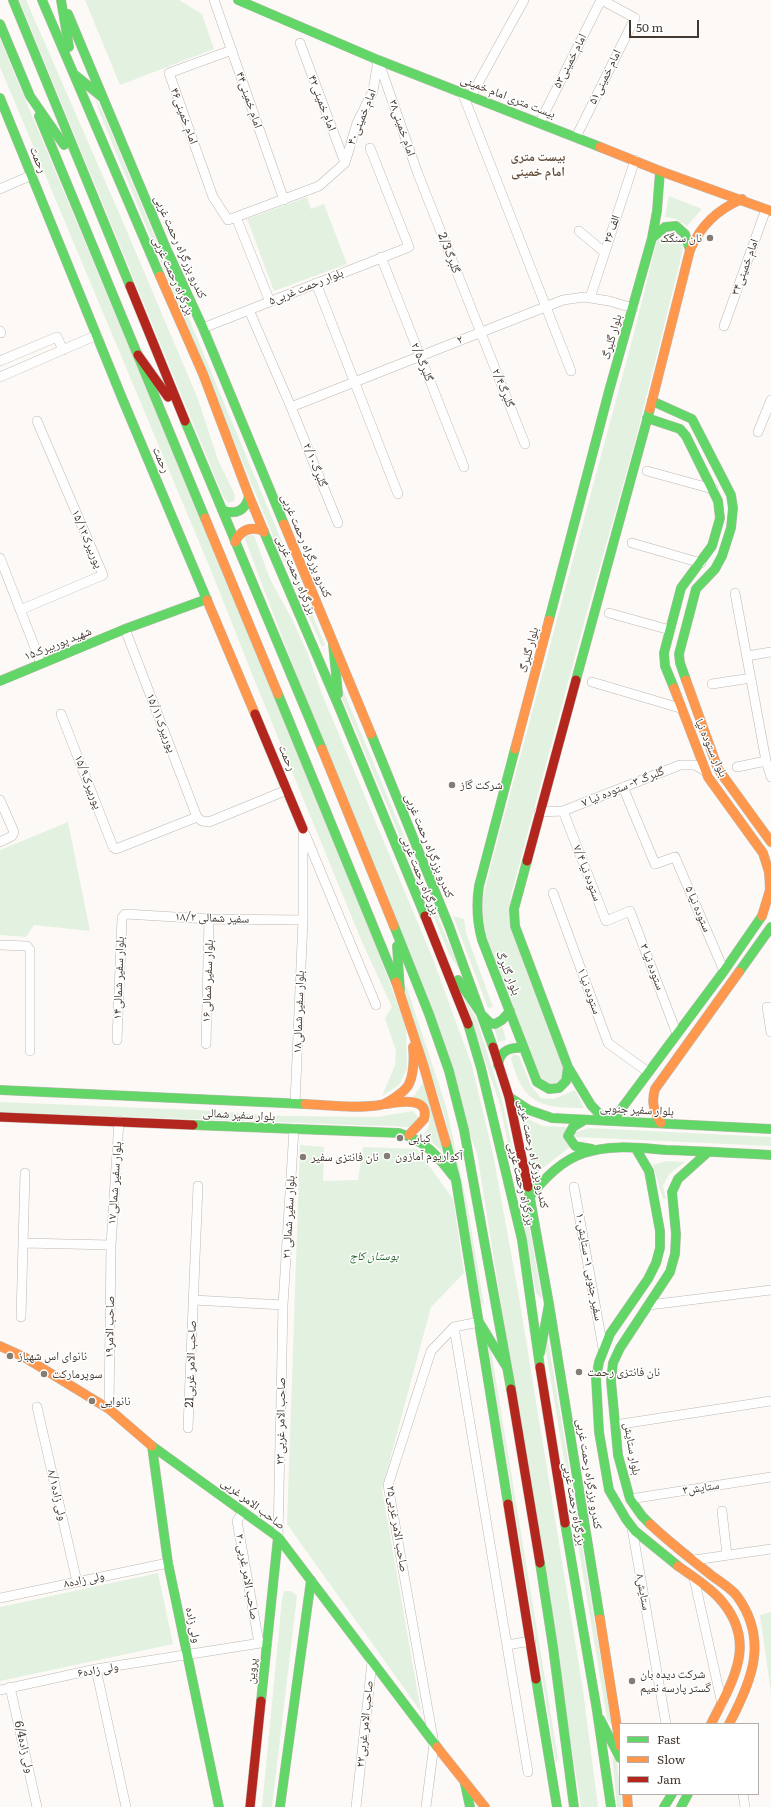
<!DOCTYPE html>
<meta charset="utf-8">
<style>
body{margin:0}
#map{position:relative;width:771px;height:1807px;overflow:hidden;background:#fcf9f6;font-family:Literata,serif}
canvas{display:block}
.legend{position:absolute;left:619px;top:1723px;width:140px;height:72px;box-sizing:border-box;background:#fff;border:1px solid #b4afac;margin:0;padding:5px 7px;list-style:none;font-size:12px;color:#43382f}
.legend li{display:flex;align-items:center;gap:8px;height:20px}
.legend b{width:20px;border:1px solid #b4afac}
.scale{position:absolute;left:629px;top:20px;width:70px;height:18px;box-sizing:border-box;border:2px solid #43382f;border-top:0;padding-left:5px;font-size:12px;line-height:14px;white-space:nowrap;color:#43382f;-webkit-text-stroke:3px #fff;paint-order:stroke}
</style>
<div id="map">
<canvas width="771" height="1807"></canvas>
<ul class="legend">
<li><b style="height:5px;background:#63d668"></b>Fast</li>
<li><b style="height:5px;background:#ff974d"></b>Slow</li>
<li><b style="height:5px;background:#b3261e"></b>Jam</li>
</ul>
<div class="scale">50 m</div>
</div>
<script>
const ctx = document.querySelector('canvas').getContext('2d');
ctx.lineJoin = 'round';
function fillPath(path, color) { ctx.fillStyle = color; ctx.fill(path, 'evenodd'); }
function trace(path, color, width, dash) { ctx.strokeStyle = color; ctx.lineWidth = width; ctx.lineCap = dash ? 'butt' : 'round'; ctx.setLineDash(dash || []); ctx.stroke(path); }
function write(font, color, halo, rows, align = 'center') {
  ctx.font = font + ' Literata,"Noto Naskh Arabic",serif'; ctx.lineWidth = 3; ctx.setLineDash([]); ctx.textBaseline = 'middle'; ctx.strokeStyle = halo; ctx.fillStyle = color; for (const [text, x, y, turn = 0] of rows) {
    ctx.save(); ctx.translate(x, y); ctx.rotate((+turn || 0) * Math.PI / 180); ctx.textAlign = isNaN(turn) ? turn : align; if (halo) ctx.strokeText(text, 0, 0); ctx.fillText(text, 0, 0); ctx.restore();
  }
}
const green = new Path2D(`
 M19 0H26L123 222 198 399 218 460 235 495 234 501 228 503 223 496Z
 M85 0H179L202 14 214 49 120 85Z
 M0 39 351 878 406 1027 407 1069 399 1085 382 1096 395 1065 396 1051 385 1018 392 1007 362 942 254 679 210 568 0 67Z
 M95 97 105 117 325 645 322 647 273 536 99 111Z
 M669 196 702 209 687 226 675 219 665 217Z
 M307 197 311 209 324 204 347 264 274 291 247 219Z
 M670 234 679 238 684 245 637 435 584 623 511 895 510 914 564 1067 561 1080C554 1085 549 1085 542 1081L486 939 481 906 491 865 634 333 657 240 663 236Z
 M254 535 270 579 292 619 308 654 322 694 433 959 472 1066 493 1154 519 1297 583 1690 598 1807H581L477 1153 246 542 244 536Z
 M340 683 460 970 450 956 342 698Z
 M68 822 90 931 34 925 26 937 0 935V850Z
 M453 916 464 919 466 933 493 1007 488 1008Z
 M406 985 446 1106 467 1204 484 1305 480 1302 464 1204 444 1114 404 991Z
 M463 995 477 1020 502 1100 530 1231 542 1299 536 1293 520 1202 500 1105Z
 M502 1025 506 1040 498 1042 494 1027Z
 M513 1054 519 1056 531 1086 541 1098 554 1099 575 1090 584 1108C539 1108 524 1104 511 1059Z
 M425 1080 443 1152 423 1135 428 1128 430 1119 413 1097Z
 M0 1102 196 1110 284 1116 377 1117 413 1111 418 1117V1122L413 1127C402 1128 392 1125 381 1126L0 1112Z
 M521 1116 543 1126 566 1127 571 1146 534 1175Z
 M589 1128 771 1137V1146L575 1137 574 1133Z
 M300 1145 324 1147 323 1181 358 1180 363 1147 417 1149 453 1199 464 1273 431 1307 382 1489 421 1712 287 1524Z
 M666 1161 685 1162 669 1174 663 1186 666 1199H663L653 1165Z
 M547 1334 612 1726 607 1719 545 1345Z
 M487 1341 491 1350 558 1758 556 1763Z
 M158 1573 173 1644 0 1681V1607Z
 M284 1591H291L297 1596 272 1807H262L282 1599Z
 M771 1612V1693L760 1615Z
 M612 1756 617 1762 622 1807H617Z`);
const street = new Path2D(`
 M214 0 284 200
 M300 43 345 163
 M232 50 169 73 213 197 228 220 319 186 345 163 357 123 373 91 378 60
 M379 63 418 174 525 444
 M462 92 571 371
 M471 96 524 0
 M540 122 601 0
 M576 137 635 18 602 0
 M0 189 32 175
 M236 217 270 302
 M579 231 604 252
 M381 257 464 467
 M316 283 398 494
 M590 298 635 160
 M249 310 291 407 338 523
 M724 326 766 209
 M203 328 409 247 370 148
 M0 331 1 333
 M0 361 57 337 63 350
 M0 377 97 335
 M291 407 563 300 584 297 609 301 633 308
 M758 432 771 400
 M647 471 713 489
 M632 543 701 563
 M0 558 41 663
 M735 593 766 761 737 767
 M20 610 103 575 37 421
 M609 613 670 630
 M125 629 197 817 202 821 209 822 287 790
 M747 656 771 652
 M592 682 680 708
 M712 684 751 678
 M61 714 113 847 116 849 197 817
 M766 761 771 777
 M623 787 655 864 675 857 724 971
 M0 800 14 832 12 836 0 842
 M563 811 606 921 630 911 677 1034
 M539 812 563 811 680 765H695L705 771
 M305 834 376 1005
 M553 893 608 1043 648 1072
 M0 945 27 946 30 950V1051
 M771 1007H767L771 1032
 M117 1040 122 918 125 914 209 919 303 920
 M206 1044 209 919
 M295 1103 303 920V829
 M574 1187 603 1348
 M24 1243 111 1245
 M194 1300 283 1305
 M649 1305 771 1290
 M21 1317 25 1173
 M454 1327 528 1772
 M454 1327 479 1322
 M37 1407 77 1582
 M109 1409 111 1245 119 1121
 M615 1425 771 1401
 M188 1428 198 1186
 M630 1499 771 1477
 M243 1511 237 1521 259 1643
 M722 1511 727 1555
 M632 1528 666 1724
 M278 1537 283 1305 294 1129
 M694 1560 771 1549
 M694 1578 722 1704
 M0 1598 168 1563
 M507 1645 531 1641
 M96 1669 126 1807
 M10 1687 37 1807
 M0 1690 96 1669 267 1642
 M743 1794 745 1807
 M356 1807 372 1662
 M426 1807 434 1744 388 1485 431 1351 454 1327`);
const fast = new Path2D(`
 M13 0 130 286
 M42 0 160 276
 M61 0 69 47
 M238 0 378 60 600 147
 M68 14 166 248 203 328 284 524
 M0 24 30 96 64 145
 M75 75 102 97
 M0 98 122 398 207 600
 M39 116 205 518
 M652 238 665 227 676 226 685 234 690 250
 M652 401 692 419 731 495 733 508 731 528 722 556 715 569 696 589 679 654 680 663 686 680
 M647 418 680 429 686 436 718 501 720 518 712 546 681 588 664 653 665 666 674 688
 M185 421 322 749
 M222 510C236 516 246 510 249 496
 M264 532 339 707 425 916
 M549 620 609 391 652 238 657 211 660 171
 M333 644 338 694
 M576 680 650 409
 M0 681 125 629 207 599
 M278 694 396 982
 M371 734 449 926 493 1047
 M515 749 479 886C476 905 477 922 482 940L537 1082 549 1089 559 1088 566 1081 568 1067
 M527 861 514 909 515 926 568 1067 591 1105 605 1120
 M394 926 429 1014 449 1071 464 1130 511 1389
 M397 946 400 990
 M739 972 771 927
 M458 980 482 1015
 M482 1015 490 1023 495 1024 502 1020 510 1011
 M468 1024 481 1068 522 1240 540 1367
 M498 1065C500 1050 510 1047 524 1048
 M0 1090 305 1104
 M509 1097 529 1110 552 1118 771 1129
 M613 1120 724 971 762 916
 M583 1121 573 1127 568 1136 575 1146 592 1149
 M193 1125 399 1133C424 1140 438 1156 453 1176
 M446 1143 456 1181 508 1504
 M636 1149 649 1171 660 1231V1248L656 1263 648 1279 610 1334 599 1362 596 1378 599 1432 609 1490 626 1519 635 1531 678 1566
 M528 1187 549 1304 600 1619
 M530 1196C545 1178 562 1160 584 1153 610 1144 640 1148 667 1150 701 1151 736 1153 771 1155
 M479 1322 506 1366
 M540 1353 549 1304
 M152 1446 278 1537 437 1747
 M152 1446 168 1563 219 1807
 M565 1523 597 1711 611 1807
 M650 1524 642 1516 630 1499 618 1455 611 1381 613 1363 620 1348 670 1272 675 1254 676 1234 672 1192 678 1179 708 1152
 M540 1563 553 1647 574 1807
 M536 1679 557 1807
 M261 1701 278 1537
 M600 1719 620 1758
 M465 1784 470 1807
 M280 1807 311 1580
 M664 1807 672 1794
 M681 1807 688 1794`);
const slow = new Path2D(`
 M600 147 660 171 771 211
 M160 276 203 374 249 496 264 532
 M650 409 690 250C701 225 717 210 742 199
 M205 518 278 694
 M284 524 371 734
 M235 542C241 529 251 526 264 531
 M207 600 255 714
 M686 680 718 769 771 842
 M674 688 708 777 763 853 769 872 770 890 762 916
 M322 749 394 926
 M515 749 549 620
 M396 982 423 1064 446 1143
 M305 1104C329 1105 356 1109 380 1105 387 1104 406 1091 409 1084 414 1073 414 1058 413 1047
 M386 1104C399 1102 430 1096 424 1119L409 1135
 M661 1123C654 1112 651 1102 655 1089L739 972
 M0 1346 24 1357 109 1409 152 1446
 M650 1524C669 1542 690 1558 711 1575 719 1581 731 1588 737 1596 769 1640 752 1681 729 1724
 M678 1566C692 1576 708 1586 719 1598 759 1642 733 1680 711 1724
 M600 1619 620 1746
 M437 1747 485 1807
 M627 1794 628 1807`);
const jam = new Path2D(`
 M130 286 185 421
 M138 355 168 397
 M255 714 303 829
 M527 861 576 680
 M425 916 468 1024
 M493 1047 509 1097 528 1187
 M0 1117 193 1125
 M540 1367 565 1523
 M511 1389 540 1563
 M508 1504 536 1679
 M250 1807 261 1701`);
const markers = [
 [710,238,4,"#847c75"],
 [452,785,4,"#847c75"],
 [400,1138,4,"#847c75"],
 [387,1156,4,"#847c75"],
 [303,1157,4,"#847c75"],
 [10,1356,4,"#847c75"],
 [579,1372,4,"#847c75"],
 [44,1374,4,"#847c75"],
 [92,1401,4,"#847c75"],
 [632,1681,4,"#847c75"]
];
const streetNames = [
 ["امام خمینی۵۳",570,61,-63],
 ["امام خمینی۵۱",605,77,-64],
 ["بیست متری امام خمینی",508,97,21],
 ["۴۴امام خمینی",249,100,71],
 ["امام خمینی۴۲",322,103,69],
 ["امام خمینی۴۶",184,116,70],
 ["امام خمینی۴۰",362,117,-68],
 ["امام خمینی۳۸",402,128,71],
 ["رحمت",38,160,68],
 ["۳۶ الف",612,229,-71],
 ["کندرو بزرگراه رحمت غربی",180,247,66],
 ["2/3گلبرگ",449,253,69],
 ["امام خمینی۳۴",745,267,-70],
 ["بزرگراه رحمت غربی",173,276,66],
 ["بلوار رحمت غربی۵",306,287,-22],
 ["بلوار گلبرگ",612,337,-74],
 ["۲",460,340,-21],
 ["گلبرگ۲/۵",422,362,68],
 ["گلبرگ۲/۴",503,388,68],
 ["رحمت",161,460,67],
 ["گلبرگ۲/۱۰",315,465,68],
 ["پوربیرک۱۵/۱۲",87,539,67],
 ["کندرو بزرگراه رحمت غربی",306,546,67],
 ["بزرگراه رحمت غربی",296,575,67],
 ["شهید پوربیرک۱۵",58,644,-22],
 ["بلوار گلبرگ",529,650,-75],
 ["پوربیرک۱۵/۱۱",161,723,69],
 ["بلوار ستوده نیا",711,748,66],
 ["رحمت",287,758,67],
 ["پوربیرک۱۵/۹",88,782,69],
 ["گلبرگ ۳- ستوده نیا ۷",623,787,-22],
 ["کندرو بزرگراه رحمت غربی",429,846,68],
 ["ستوده نیا ۷/۴",587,873,69],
 ["بزرگراه رحمت غربی",420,875,68],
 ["ستوده نیا ۵",698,909,67],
 ["سفیر شمالی ۱۸/۲",212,918,2],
 ["ستوده نیا ۳",652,967,69],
 ["بلوار گلبرگ",508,973,68],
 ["بلوار سفیر شمالی۱۴",119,978,-88],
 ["بلوار سفیر شمالی۱۶",208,981,-88],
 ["ستوده نیا ۱",589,991,70],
 ["بلوار سفیر شمالی۱۸",299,1012,-88],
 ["بلوار سفیر جنوبی",637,1110,3],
 ["بلوار سفیر شمالی",239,1115,3],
 ["کندرو بزرگراه رحمت غربی",533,1154,78],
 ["بلوار سفیر شمالی۱۷",115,1183,-86],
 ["بزرگراه رحمت غربی",521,1184,77],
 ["بلوار سفیر شمالی۲۱",289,1217,-87],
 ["سفیر جنوبی ۱- ستایش۱۰",589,1267,80],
 ["صاحب الامر۱۹",110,1327,-89],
 ["21صاحب الامر غربی",191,1364,-88],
 ["صاحب الامر غربی۲۳",281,1421,-89],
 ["بلوار ستایش",632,1449,80],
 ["کندرو بزرگراه رحمت غربی",589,1474,81],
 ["ستایش۳",701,1488,-9],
 ["ولی زاده۸/۱",57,1495,77],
 ["صاحب الامر غربی",253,1504,37],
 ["بزرگراه رحمت غربی",574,1504,80],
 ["صاحب الامر غربی۲۵",397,1529,81],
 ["صاحب الامر غربی۲۰",247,1577,80],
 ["ولی زاده۸",84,1580,-12],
 ["ستایش۸",643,1592,80],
 ["ولی زاده",193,1625,78],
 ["ولی زاده۶",98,1670,-10],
 ["پروین",252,1671,-84],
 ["صاحب الامر غربی٢٢",365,1724,-84],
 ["6/4ولی زاده",24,1747,77]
];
const poiNames = [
 ["نان سنگک",702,238,"right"],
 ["شرکت گاز",460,785],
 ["کبابی",408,1138],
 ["آکواریوم آمازون",395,1156],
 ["نان فانتزی سفیر",311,1157],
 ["نانوای اس شهباز",18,1356],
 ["نان فانتزی رحمت",587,1372],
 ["سوپرمارکت",52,1374],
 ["نانوایی",100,1401],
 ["شرکت دیده بان",640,1674],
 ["گستر پارسه نعیم",640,1688]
];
const parkNames = [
 ["بوستان کاج",374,1256]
];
const neighbourhoodNames = [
 ["بیست متری",538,157],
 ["امام خمینی",538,172]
];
fillPath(green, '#e3f2e0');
trace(street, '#bdb8b2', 10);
trace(fast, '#bdb8b2', 10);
trace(slow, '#bdb8b2', 10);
trace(jam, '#bdb8b2', 10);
trace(street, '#fffefe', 9);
trace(fast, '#63d668', 9);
trace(slow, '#ff974d', 9);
trace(jam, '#b3261e', 9);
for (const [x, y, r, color] of markers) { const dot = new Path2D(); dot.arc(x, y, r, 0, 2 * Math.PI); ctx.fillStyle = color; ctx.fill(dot); trace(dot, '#fff', 1.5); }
write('12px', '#43382f', '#fff', streetNames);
write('12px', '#43382f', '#fff', poiNames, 'left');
write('italic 12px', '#1e6226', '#fff', parkNames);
write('bold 13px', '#68513e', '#fff', neighbourhoodNames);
</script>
